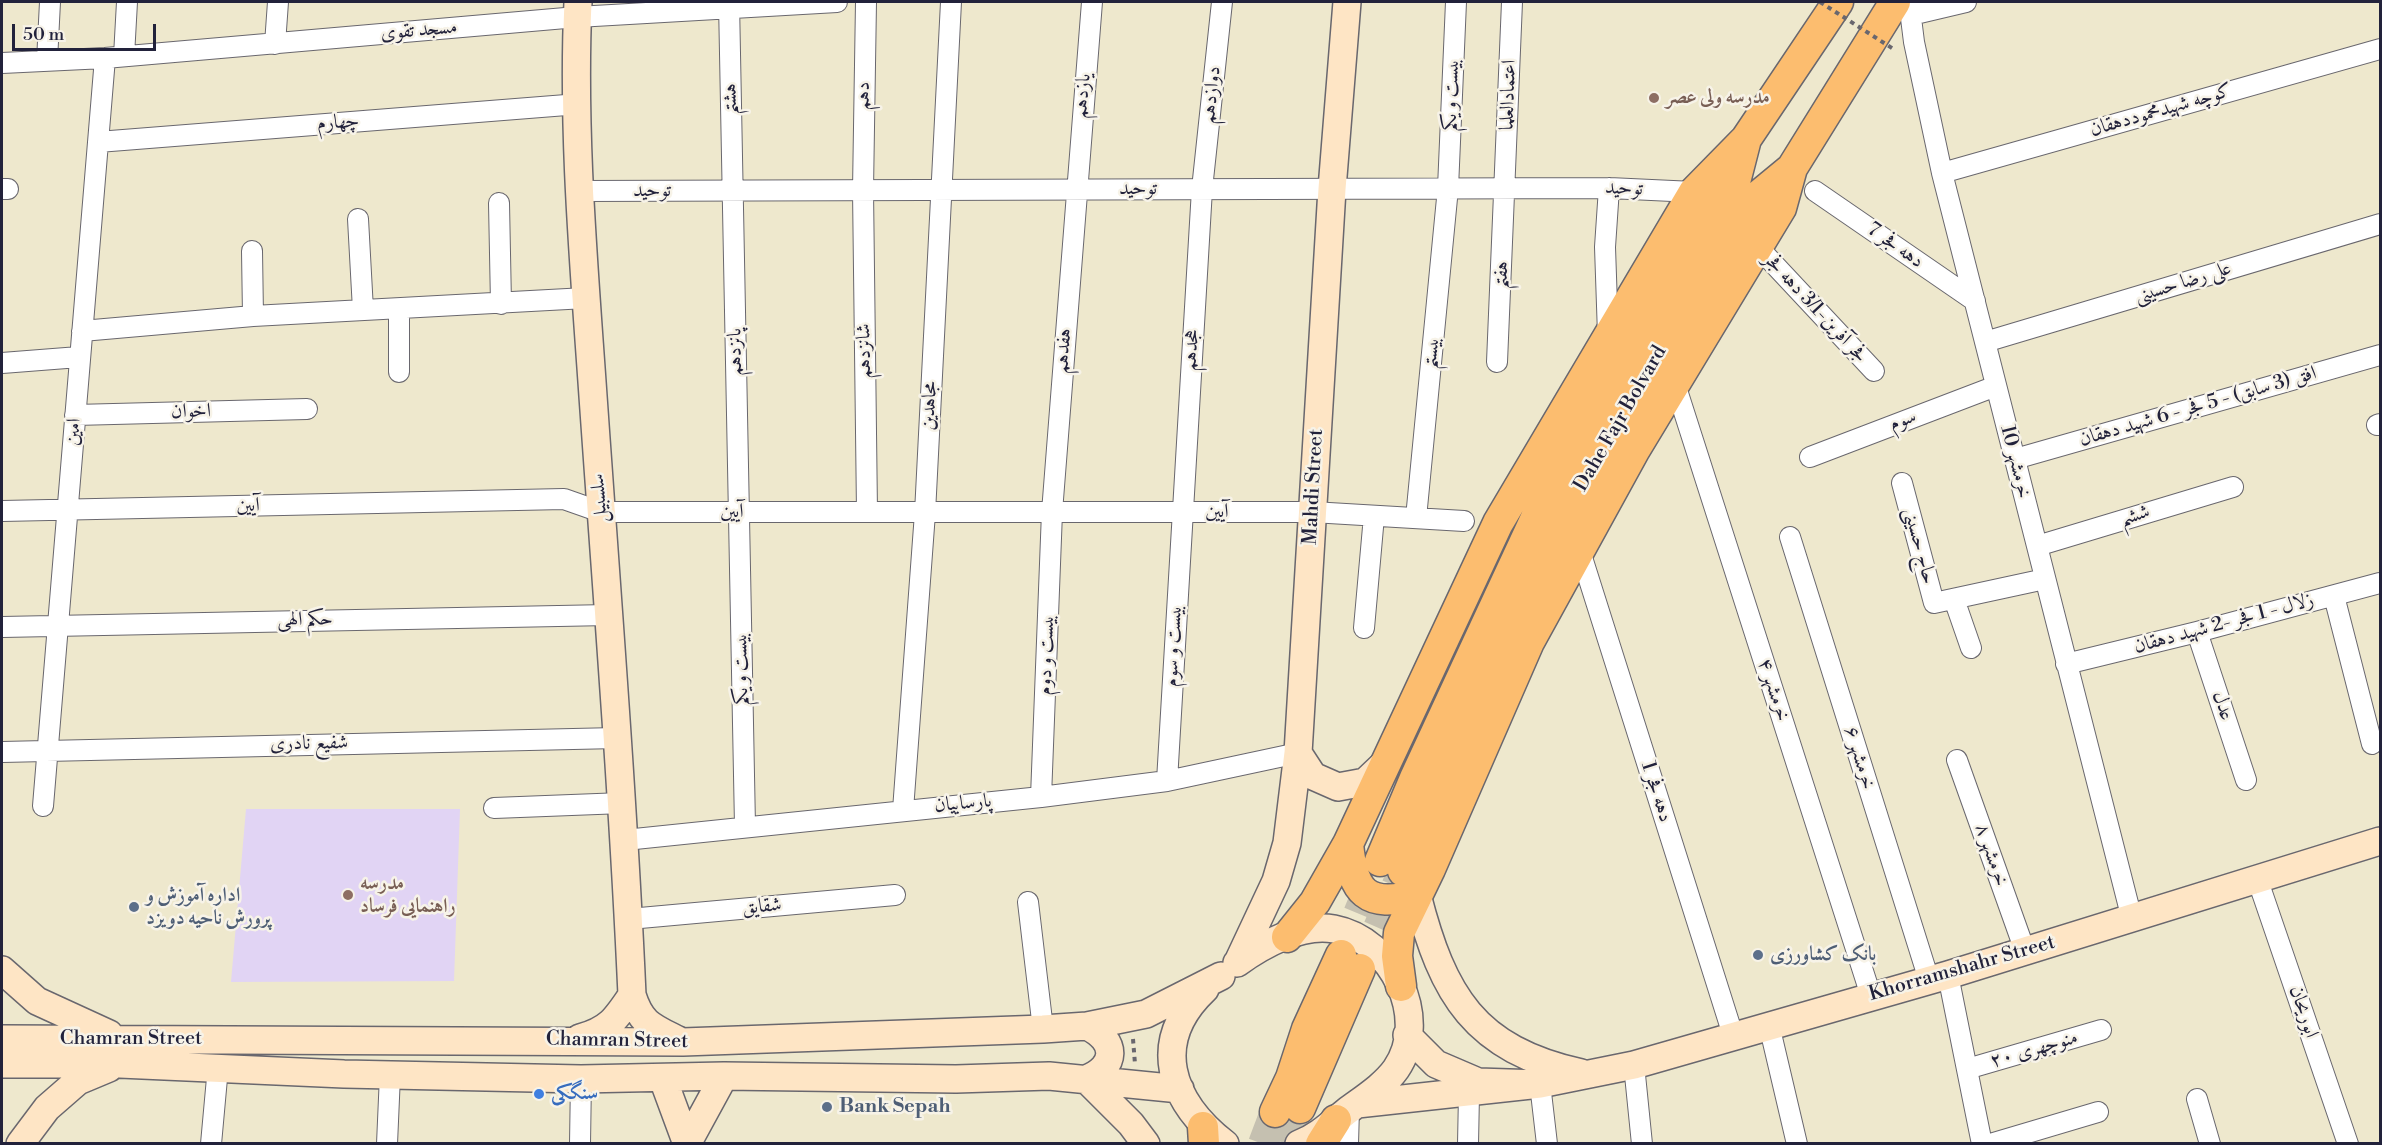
<!DOCTYPE html>
<meta charset="utf-8">
<style>
body{margin:0}
#map{position:relative;width:2382px;height:1145px;overflow:hidden;background:#eee8cd;font-family:"Libre Bodoni",serif}
canvas{display:block}
.frame{position:absolute;inset:0;border:3px solid #22223b;pointer-events:none}
.scale{position:absolute;left:12px;top:24px;width:144px;height:27px;box-sizing:border-box;border:3px solid #22223b;border-top:0;padding-left:8px;font-size:18px;line-height:21px;white-space:nowrap;color:#22223b;-webkit-text-stroke:4px #f7f3e8;paint-order:stroke}
</style>
<div id="map">
<canvas width="2382" height="1145"></canvas>
<div class="frame"></div>
<div class="scale">50 m</div>
</div>
<script>
const ctx = document.querySelector('canvas').getContext('2d');
ctx.lineJoin = 'round';
function fillPath(path, color) { ctx.fillStyle = color; ctx.fill(path, 'evenodd'); }
function trace(path, color, width, dash) { ctx.strokeStyle = color; ctx.lineWidth = width; ctx.lineCap = dash ? 'butt' : 'round'; ctx.setLineDash(dash || []); ctx.stroke(path); }
function write(font, color, halo, rows, align = 'center') {
  ctx.font = font + ' "Libre Bodoni",Amiri,serif'; ctx.lineWidth = 5; ctx.setLineDash([]); ctx.textBaseline = 'middle'; ctx.strokeStyle = halo; ctx.fillStyle = color; for (const [text, x, y, turn = 0] of rows) {
    ctx.save(); ctx.translate(x, y); ctx.rotate((+turn || 0) * Math.PI / 180); ctx.textAlign = isNaN(turn) ? turn : align; if (halo) ctx.strokeText(text, 0, 0); ctx.fillText(text, 0, 0); ctx.restore();
  }
}
const built = new Path2D(`
 M246 809H460L454 981 231 982Z`);
const primaryTunnel = new Path2D(`
 M1341 955 1380 861
 M1360 969 1400 878
 M1263 1144 1275 1112
 M1287 1144 1300 1108`);
const path = new Path2D(`
 M1133 1039 1135 1064`);
const street = new Path2D(`
 M729 2 745 826
 M866 2 863 190 867 512
 M1909 2 1914 42 1942 173 2132 919
 M1911 15 1966 2
 M275 44 278 2
 M124 56 127 2
 M47 61 50 2
 M2 63 105 58 577 17 837 2
 M98 142 579 104
 M1942 173 2380 49
 M2 189H8
 M581 191 1609 188 1694 192
 M1815 191 1975 301
 M499 203 501 304
 M358 219 363 310
 M1757 246 1874 371
 M252 251 253 316
 M399 310V372
 M82 331 253 316 586 298
 M1608 335 1605 247 1609 188
 M1985 342 2380 224
 M1497 362 1512 2
 M2 363 79 357
 M1675 384 1871 996
 M75 415 307 409
 M2377 425 2380 424
 M1810 457 1996 386
 M2015 459 2380 355
 M1902 483 1934 603 2045 579
 M2 511 564 499 601 512H1312L1464 521
 M1416 518 1448 188 1456 2
 M1790 537 1929 980
 M2037 546 2233 487
 M1579 548 1733 1035
 M2334 596 2372 744
 M1954 599 1971 648
 M2 627 609 615
 M1364 628 1374 516
 M2197 632 2246 780
 M2066 664 2197 632 2380 583
 M2 752 617 738
 M1957 760 2025 951
 M1167 781 1202 189 1222 2
 M1041 797 1052 512 1092 2
 M43 806 105 58
 M494 808 623 803
 M903 810 925 513 951 2
 M625 840 1041 797 1167 781 1298 753
 M2258 881 2348 1144
 M1028 902 1043 1029
 M629 919 895 895
 M1948 975 1982 1144
 M1769 1025 1797 1144
 M1634 1065 1642 1144
 M1967 1069 2101 1030
 M1540 1084 1547 1144
 M2197 1099 2210 1144
 M211 1144 218 1067
 M387 1144 390 1075
 M580 1144 581 1079
 M1348 1144 1349 1109
 M1468 1144 1469 1094
 M1990 1144 2098 1112`);
const secondary = new Path2D(`
 M578 2C572 132 584 266 593 396 607 596 623 795 632 995 641 1024 652 1027 678 1040
 M1298 753 1313 776 1338 787 1365 782 1385 763
 M1417 895C1443 996 1474 1049 1581 1073
 M1238 962 1276 881 1287 843 1298 753 1332 189 1347 2
 M1237 963C1262 945 1301 923 1334 929 1392 940 1431 1018 1396 1069 1384 1086 1363 1099 1347 1111 1332 1123 1318 1137 1299 1144
 M2 970 37 1001 109 1034
 M1205 989C1149 1042 1170 1101 1225 1144
 M1087 1026C1118 1041 1117 1067 1086 1079L1131 1124 1146 1144
 M580 1038C609 1030 616 1019 632 995
 M2 1039 683 1042 1043 1029 1087 1026 1146 1014 1221 976
 M2 1064H120L344 1074 581 1079 724 1076 956 1079 1049 1076 1180 1089
 M663 1079 687 1144
 M1540 1084 1634 1065 1948 975 2380 841
 M1357 1104 1540 1084 1478 1082 1436 1064 1407 1035
 M20 1144 47 1108 78 1081 109 1068
 M687 1144 724 1076`);
const primary = new Path2D(`
 M1348 844C1353 893 1366 908 1417 895
 M1380 861 1415 778 1547 494 1735 182 1746 139 1838 2
 M1403 871 1432 801 1564 518 1641 382 1758 196 1792 168 1895 2
 M1287 937 1315 902 1348 844 1498 523 1694 192 1746 139
 M1401 986 1397 956 1399 933 1430 869 1529 642 1634 451 1781 208 1792 168
 M1300 1108 1360 969
 M1275 1112 1291 1078 1307 1029 1341 955
 M1203 1127 1204 1144
 M1321 1144 1336 1120`);
const pathBridge = new Path2D(`
 M1820 2 1895 50`);
const markers = [
 [1654,98,6,"#8d6e63"],
 [348,895,6,"#8d6e63"],
 [134,907,6,"#5c6f8a"],
 [1758,955,6,"#5c6f8a"],
 [539,1094,6,"#3f7fe0"],
 [827,1107,6,"#5c6f8a"]
];
const streetNames = [
 ["مسجد تقوی",419,31,-5],
 ["دوازدهم",1212,95,-84],
 ["بیست و یکم",1452,95,-88],
 ["اعتمادالعلما",1509,95,-88],
 ["دهم",864,96,-89],
 ["یازدهم",1083,96,-85],
 ["هشتم",731,99,-91],
 ["کوچه شهیدمحموددهقان",2161,111,-16],
 ["چهارم",338,123,-4],
 ["توحید",1138,189],
 ["توحید",1624,189,2],
 ["توحید",652,191],
 ["دهه فجر 7",1895,246,35],
 ["هفتم",1502,275,-87],
 ["علی رضا حسینی",2183,283,-17],
 ["فجر آفرین-3/1 دهه فجر",1815,308,47],
 ["هجدهم",1192,350,-86],
 ["شانزدهم",865,351,-91],
 ["هفدهم",1064,351,-86],
 ["پانزدهم",736,352,-91],
 ["بیستم",1432,353,-84],
 ["مجاهدین",930,406,-87],
 ["افق (3 سابق) - 5 فجر - 6 شهید دهقان",2198,407,-16],
 ["اخوان",191,412,-1],
 ["Dahe Fajr Bolvard",1621,419,-60],
 ["سوم",1903,421,-21],
 ["امین",74,432,-86],
 ["خرمشهر 10",2015,462,76],
 ["Mahdi Street",1314,487,-87],
 ["سلسبیل",600,498,-94],
 ["آیین",248,506,-1],
 ["آیین",732,512],
 ["آیین",1217,512],
 ["ششم",2135,516,-17],
 ["حاج حسینی",1919,546,75],
 ["حکم الهی",305,620,-1],
 ["زلال - 1 فجر -2 شهید دهقان",2224,624,-15],
 ["بیست و سوم",1174,646,-87],
 ["بیست و دوم",1047,655,-88],
 ["بیست و یکم",742,669,-91],
 ["خرمشهر ۴",1773,690,72],
 ["عدل",2222,706,72],
 ["شفیع نادری",309,744,-1],
 ["خرمشهر ۶",1859,758,73],
 ["دهه فجر 1",1656,792,72],
 ["پارساییان",963,804,-5],
 ["خرمشهر ۸",1991,855,71],
 ["شقایق",762,907,-5],
 ["Khorramshahr Street",1962,969,-16],
 ["ابوریحان",2303,1012,71],
 ["Chamran Street",131,1039],
 ["Chamran Street",617,1041,1],
 ["منوچهری ۲۰",2034,1050,-16]
];
const educationNames = [
 ["مدرسه ولی عصر",1666,98],
 ["مدرسه",360,884],
 ["راهنمایی فرساد",360,907]
];
const serviceNames = [
 ["اداره آموزش و",146,896],
 ["پرورش ناحیه دو یزد",146,919],
 ["بانک کشاورزی",1770,955],
 ["Bank Sepah",839,1107]
];
const shopNames = [
 ["سنگکی",551,1094]
];
fillPath(built, '#e1d4f4');
trace(primaryTunnel, '#c5c0b0', 30, [30, 15]);
trace(street, '#69676e', 22);
trace(secondary, '#69676e', 30);
trace(primary, '#69676e', 33);
trace(path, '#69676e', 4, [4.5, 4.5]);
trace(street, '#fff', 20);
trace(secondary, '#fee5c5', 27);
trace(primary, '#fcbd6f', 30);
trace(pathBridge, '#69676e', 4, [4.5, 4.5]);
for (const [x, y, r, color] of markers) { const dot = new Path2D(); dot.arc(x, y, r, 0, 2 * Math.PI); ctx.fillStyle = color; ctx.fill(dot); trace(dot, '#f7f3e8', 2); }
write('20px', '#22223b', '#f7f3e8', streetNames);
write('bold 20px', '#785e54', '#f7f3e8', educationNames, 'left');
write('bold 20px', '#4e5e75', '#f7f3e8', serviceNames, 'left');
write('bold 20px', '#366cbe', '#f7f3e8', shopNames, 'left');
</script>
